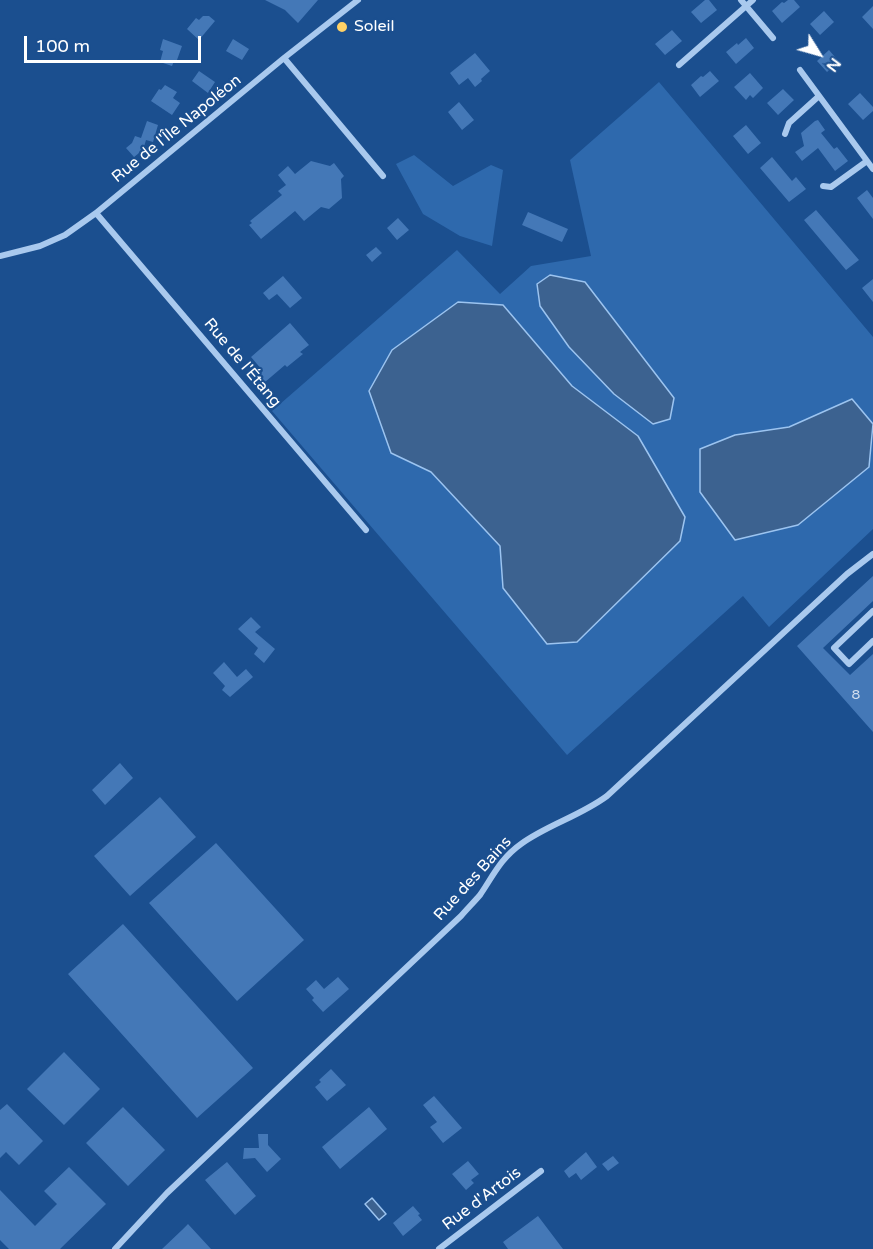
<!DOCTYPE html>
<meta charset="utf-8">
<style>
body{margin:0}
#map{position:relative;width:873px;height:1249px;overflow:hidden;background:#1b4f8f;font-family:"Varela Round",sans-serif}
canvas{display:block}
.north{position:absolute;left:789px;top:24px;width:60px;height:60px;-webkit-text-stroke:4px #1b4f8f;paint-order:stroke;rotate:127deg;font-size:16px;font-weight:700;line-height:24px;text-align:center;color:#fff}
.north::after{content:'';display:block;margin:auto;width:21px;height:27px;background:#fff;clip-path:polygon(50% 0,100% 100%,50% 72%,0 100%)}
.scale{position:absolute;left:24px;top:36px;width:177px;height:27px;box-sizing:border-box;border:3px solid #fff;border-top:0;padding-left:8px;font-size:18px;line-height:21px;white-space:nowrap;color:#fff;-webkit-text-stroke:4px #1b4f8f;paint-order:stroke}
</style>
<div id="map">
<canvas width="873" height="1249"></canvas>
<div class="north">N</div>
<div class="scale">100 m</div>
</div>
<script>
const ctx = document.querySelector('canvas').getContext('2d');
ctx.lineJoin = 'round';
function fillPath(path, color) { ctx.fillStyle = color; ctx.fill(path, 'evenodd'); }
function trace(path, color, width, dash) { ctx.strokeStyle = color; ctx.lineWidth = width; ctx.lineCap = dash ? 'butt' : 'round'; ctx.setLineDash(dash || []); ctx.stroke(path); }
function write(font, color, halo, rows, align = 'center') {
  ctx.font = font + ' "Varela Round",sans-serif'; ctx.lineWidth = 4.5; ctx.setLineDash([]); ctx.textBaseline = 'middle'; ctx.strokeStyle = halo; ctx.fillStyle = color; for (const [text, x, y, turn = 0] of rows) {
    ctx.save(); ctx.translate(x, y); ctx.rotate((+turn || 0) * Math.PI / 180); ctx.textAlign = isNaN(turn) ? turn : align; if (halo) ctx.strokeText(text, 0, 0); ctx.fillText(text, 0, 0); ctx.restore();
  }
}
const green = new Path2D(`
 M659 82 873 337V424L852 399 789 428 735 435 869 467 873 434V529L769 627 743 596 567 755 272 411 457 250 500 294 531 266 591 256 570 160ZM537 284 569 347 540 306ZM503 305 572 386 638 436 503 588 500 546 431 472Z
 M414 155 453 186 491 165 503 170 492 246 460 236 423 214 396 164Z`);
const water = new Path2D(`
 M550 275 585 282 674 398 670 419 653 424 614 394 569 347 540 306 537 284Z
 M458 302 503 305 572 386 638 436 685 517 680 541 577 642 547 644 503 588 500 546 431 472 391 453 369 391 392 350Z
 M852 399 873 424 869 467 798 525 735 540 700 492V449L735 435 789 427Z
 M372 1198 386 1214 379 1220 365 1204Z`);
const building = new Path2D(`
 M265 0H318L298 23 285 10Z
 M705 0H709L717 10 701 23 691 12Z
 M788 0H794L800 7 782 23 772 11 782 2 784 3Z
 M873 6V29L862 17Z
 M824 11 834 22 820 35 810 24Z
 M203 16H209L215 21 199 40 187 29 196 18 199 20Z
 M672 30 682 41 665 55 655 44Z
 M746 38 754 48 736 64 726 52 737 43 738 45Z
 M163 39 182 46 177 60 174 61 172 66 160 62 163 51 160 50Z
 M233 39 249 49 242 60 226 51Z
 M829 50 840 63 834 69 832 67 827 72 817 61Z
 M475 53 490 71 481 79 482 81 475 87 468 78 459 85 450 73Z
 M199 71 215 82 208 93 192 81Z
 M710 71 719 81 700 97 691 85 701 76 703 77Z
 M750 73 763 88 753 98 750 95 746 100 734 87Z
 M165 85 177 92 173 98 180 103 172 115 151 101 159 89 161 90Z
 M783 89 794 100 778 115 767 103Z
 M860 93 873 107V111L863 120 848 104Z
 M459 102 474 120 462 130 448 112Z
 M818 120 825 130 821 133 834 149 837 147 848 161 835 171 818 148 802 161 795 152 804 146 801 133 815 121Z
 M147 121 158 125 153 142 146 140 143 150 134 157 126 148 132 143 135 136 141 138Z
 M746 125 761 143 748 154 733 136Z
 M772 157 792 181 796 177 806 189 789 202 760 168Z
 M311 161 330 166 334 163 344 176 341 179 342 198 329 209 321 207 304 221 295 211 261 239 249 225 252 223 250 221 282 195 278 191 286 185 278 175 288 166 295 174Z
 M867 190 873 198V219L857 198Z
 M816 210 859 260 846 270 804 220Z
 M528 212 568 229 562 242 522 225Z
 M398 218 409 230 397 240 387 228Z
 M376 247 382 253 372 262 366 255Z
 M283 276 302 298 290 308 277 294 269 300 263 293Z
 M873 279V302L862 288Z
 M290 323 309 345 300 352 303 354 287 367 285 365 258 388 252 381 263 371 251 357Z
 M873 576V601L823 648 850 675 873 654V732L797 646Z
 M251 617 261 627 255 632 275 649 264 663 254 654 258 648 238 629Z
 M224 662 237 677 246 669 253 677 230 697 222 690 225 686 213 673Z
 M120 763 133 778 105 805 92 790Z
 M160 797 196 837 130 896 94 856Z
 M216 843 304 940 237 1001 149 903Z
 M123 924 253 1068 197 1118 68 974Z
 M338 977 349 989 323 1012 312 1000 314 998 306 989 316 980 324 989Z
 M64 1052 100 1089 64 1125 27 1089Z
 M331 1069 346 1085 327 1101 315 1087 321 1082 319 1080Z
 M434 1096 462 1128 443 1143 430 1127 437 1122 423 1105Z
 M7 1104 43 1141 19 1165 6 1152 0 1158V1110Z
 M123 1107 165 1150 128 1186 86 1143Z
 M369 1107 387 1129 340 1169 322 1147Z
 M258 1134H268V1145L281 1159 267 1172 255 1158 243 1159 244 1148H259Z
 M586 1152 597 1167 581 1180 576 1173 569 1178 564 1171Z
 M613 1156 619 1163 608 1171 602 1164Z
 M468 1161 479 1174 471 1180 474 1183 466 1190 452 1174Z
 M227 1162 256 1196 235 1215 205 1180Z
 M69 1167 106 1204 60 1249H9L0 1240V1190L35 1226 57 1204 44 1191Z
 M413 1206 420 1214 418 1215 422 1220 403 1236 393 1223Z
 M538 1216 563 1249H508L503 1242Z
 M188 1224 211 1249H162L182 1230Z`);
const street = new Path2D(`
 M741 0 773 38
 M284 58 383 176
 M679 65 753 0
 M800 70 873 169
 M785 134 789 123 819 96
 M823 186 831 187 867 161
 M96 213 366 530
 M0 256 40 246 65 235 96 213 284 58 358 0
 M873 611 834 648 849 664 873 641
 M115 1249 167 1193 461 916C467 909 474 902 480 895 493 876 501 858 521 844 547 825 580 816 607 796L847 574 873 554
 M439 1249 541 1171`);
const markers = [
 [342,27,6,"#ffd166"]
];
const numberNames = [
 ["8",856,695]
];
const poiNames = [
 ["Soleil",354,27]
];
const streetNames = [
 ["Rue de l'Île Napoléon",177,129,-39],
 ["Rue de l'Étang",242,363,50],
 ["Rue des Bains",473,879,-48],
 ["Rue d'Artois",482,1199,-37]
];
fillPath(green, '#2e69ad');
fillPath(water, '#3c6290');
trace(water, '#9cc4f0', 1.5);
fillPath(building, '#4478b7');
trace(street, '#a9c9ee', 6);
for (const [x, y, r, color] of markers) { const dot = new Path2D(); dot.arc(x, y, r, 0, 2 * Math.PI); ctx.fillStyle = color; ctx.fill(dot); trace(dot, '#1b4f8f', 2); }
write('14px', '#d0dded', null, numberNames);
write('16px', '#fff', '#1b4f8f', poiNames, 'left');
write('16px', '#fff', '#1b4f8f', streetNames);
</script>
